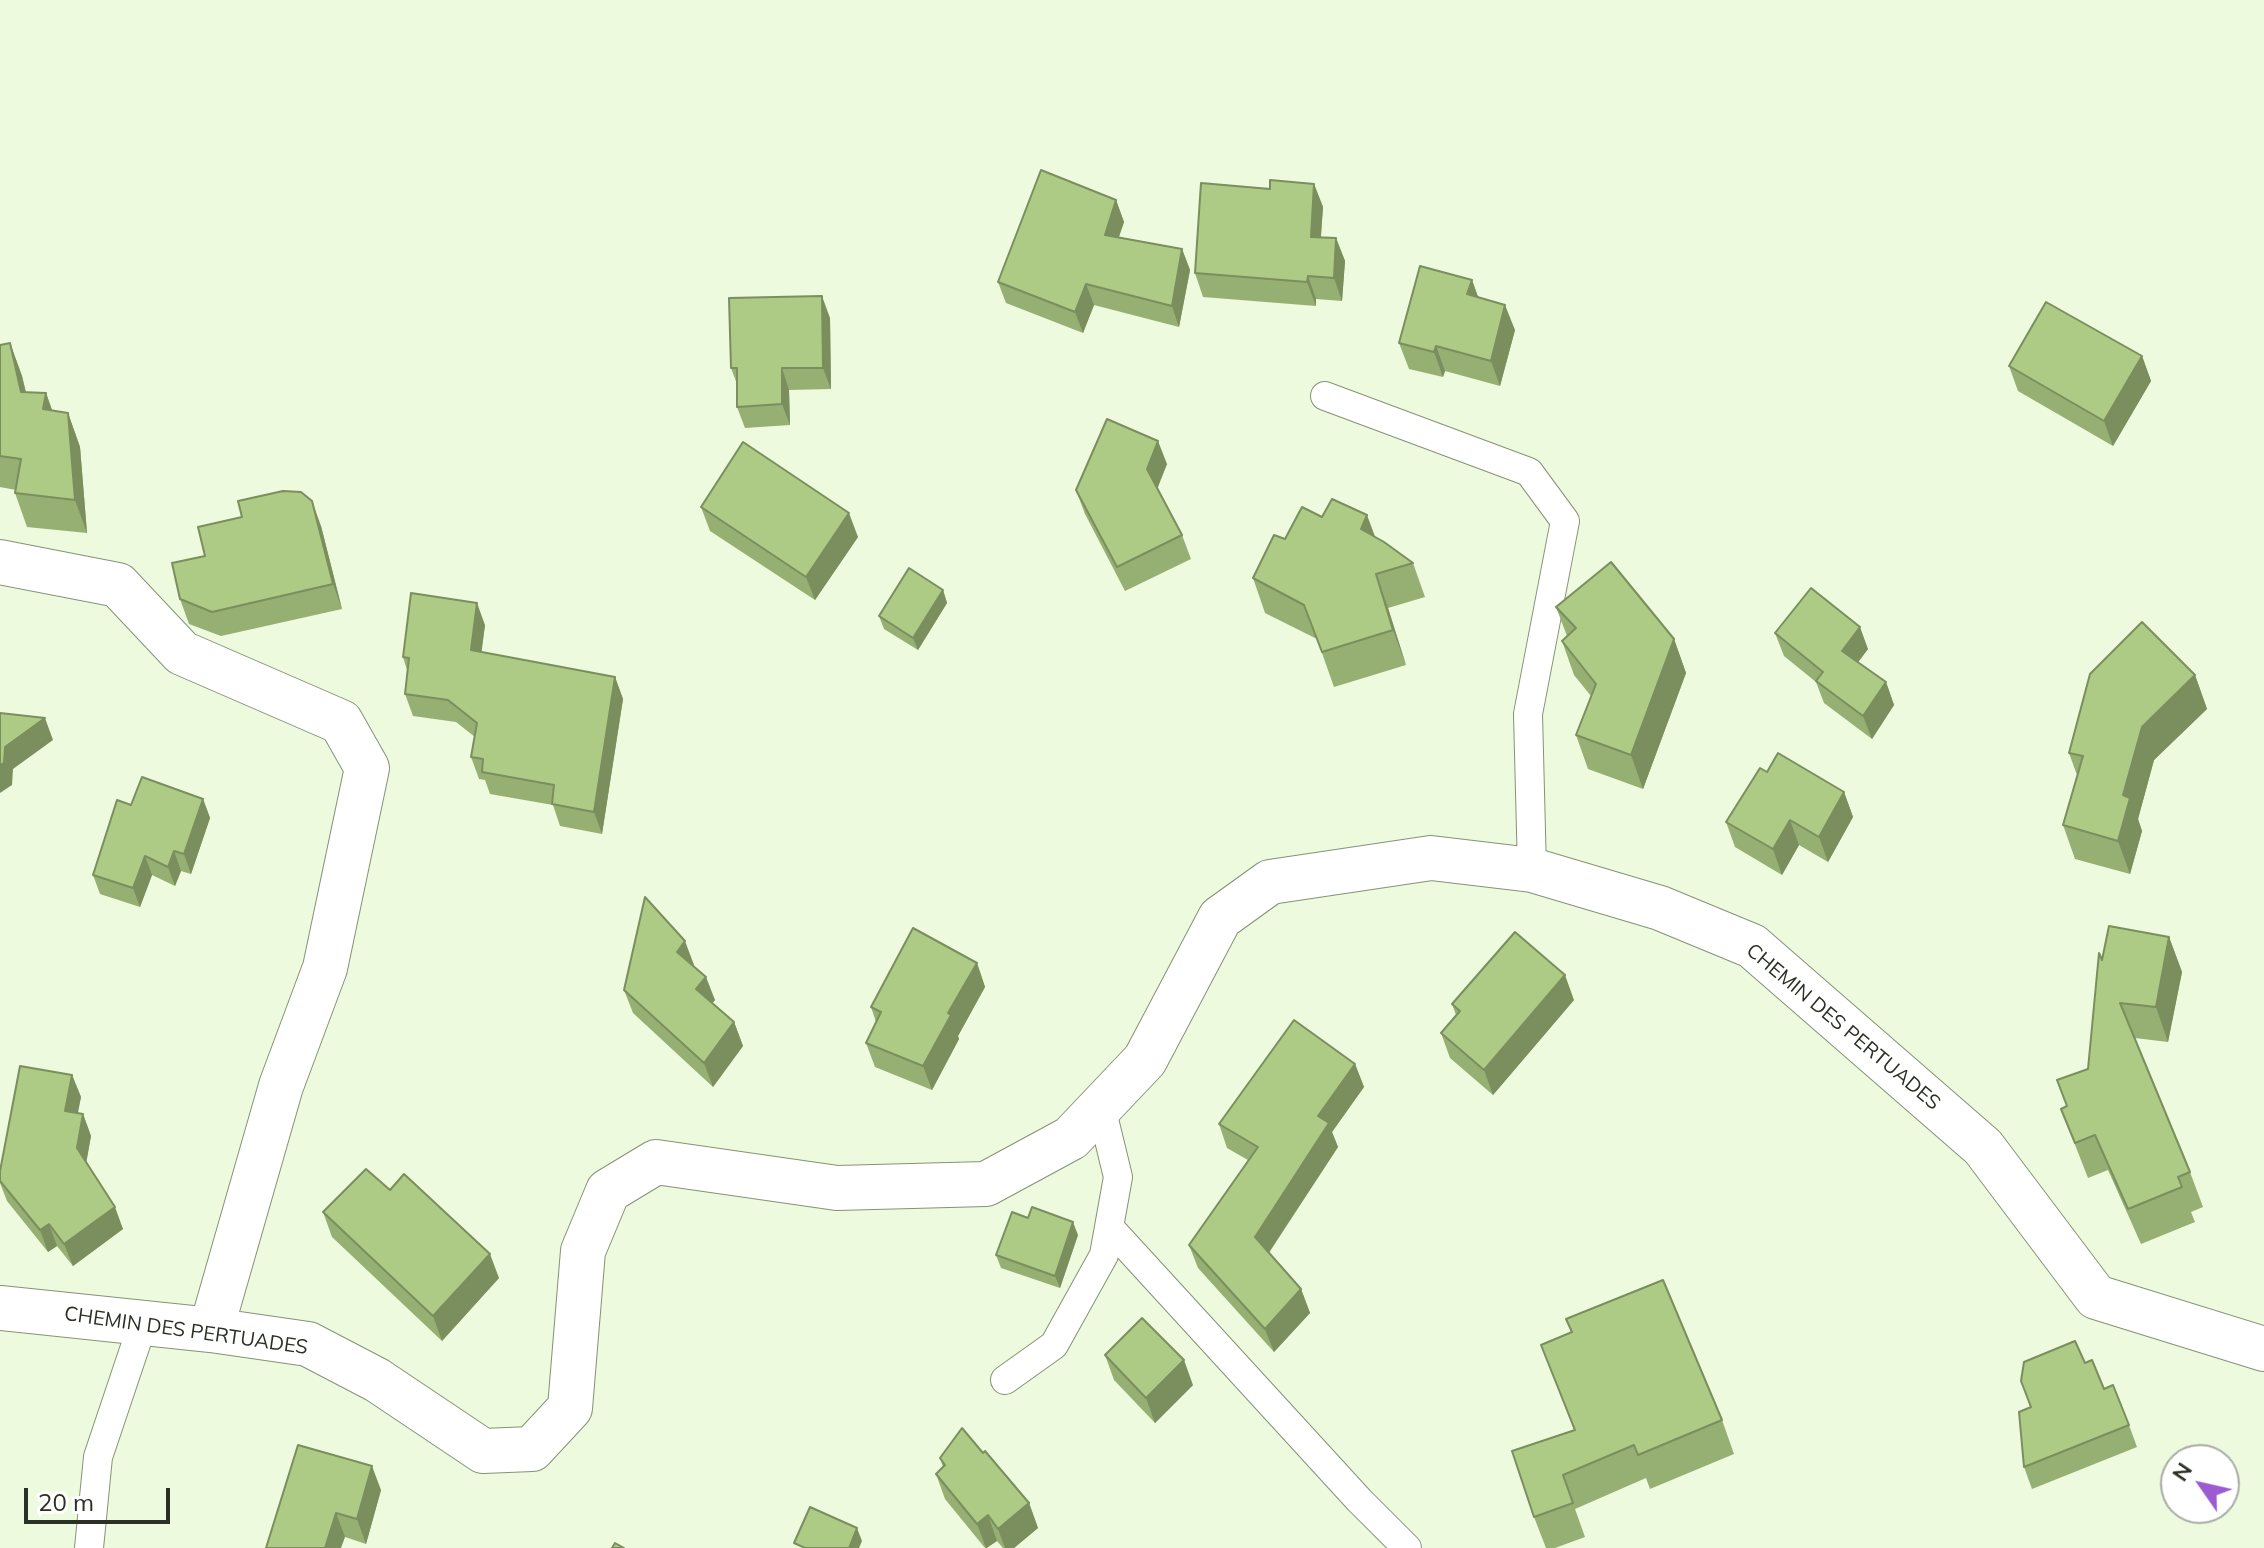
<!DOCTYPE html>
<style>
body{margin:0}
#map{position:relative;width:2264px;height:1548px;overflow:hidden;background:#edfadd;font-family:Mulish,sans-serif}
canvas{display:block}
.north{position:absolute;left:2160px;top:1444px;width:80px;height:80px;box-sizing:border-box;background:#fff;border:2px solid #aaaca8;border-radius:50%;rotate:304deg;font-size:22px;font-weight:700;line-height:32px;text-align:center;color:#2b3025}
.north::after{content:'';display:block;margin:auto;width:28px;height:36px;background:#9c5bd1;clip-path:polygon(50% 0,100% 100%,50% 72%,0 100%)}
.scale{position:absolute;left:24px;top:1488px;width:146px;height:36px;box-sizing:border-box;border:4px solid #2b3025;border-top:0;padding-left:10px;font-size:24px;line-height:28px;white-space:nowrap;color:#2b3025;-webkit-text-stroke:6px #fff;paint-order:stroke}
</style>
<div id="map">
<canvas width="2264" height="1548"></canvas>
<div class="north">N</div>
<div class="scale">20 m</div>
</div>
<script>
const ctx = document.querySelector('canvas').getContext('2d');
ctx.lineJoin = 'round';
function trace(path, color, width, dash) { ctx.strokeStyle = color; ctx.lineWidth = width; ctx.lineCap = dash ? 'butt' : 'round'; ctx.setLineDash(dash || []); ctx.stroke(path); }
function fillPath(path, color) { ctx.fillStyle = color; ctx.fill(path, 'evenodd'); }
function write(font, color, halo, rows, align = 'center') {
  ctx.font = font + ' Mulish,sans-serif'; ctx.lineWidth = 8; ctx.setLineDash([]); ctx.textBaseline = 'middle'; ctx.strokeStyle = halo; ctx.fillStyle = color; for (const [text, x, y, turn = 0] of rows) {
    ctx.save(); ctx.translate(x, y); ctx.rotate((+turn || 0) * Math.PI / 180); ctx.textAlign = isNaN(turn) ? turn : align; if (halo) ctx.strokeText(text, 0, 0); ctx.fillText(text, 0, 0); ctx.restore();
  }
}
const service = new Path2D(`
 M1325 396 1529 472 1565 521 1528 714 1532 870
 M1109 1227 1359 1500 1407 1548
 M1005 1380 1054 1345 1104 1255 1118 1177 1101 1107
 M89 1548 98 1457 143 1323`);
const minor = new Path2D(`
 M0 562 118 585 182 653 341 722 367 768 325 968 281 1086 211 1330
 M0 1308 211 1330 308 1344 377 1380 483 1451 532 1449 570 1408 583 1251 608 1191 656 1162 837 1188 986 1184 1071 1138 1145 1060 1220 918 1270 882 1431 858 1532 870 1660 908 1752 946 1983 1147 2096 1297 2264 1349`);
const wall = new Path2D(`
 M1314 184 1323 207 1321 237 1336 238 1345 261 1342 301 1316 299V306L1203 297 1195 273 1270 189Z
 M1116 200 1124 222 1119 237 1182 249 1190 270 1179 327 1094 305 1083 333 1006 303 998 282Z
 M1472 280 1478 297 1515 330 1500 386 1445 371 1443 377 1409 369 1399 343Z
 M830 318 831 389 789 390 790 425 745 428 737 407V384L731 368Z
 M10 343 22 376 26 392 46 393 52 410 68 413 80 447 87 533 27 527 15 493 16 490 0 487V345Z
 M2142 356 2151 381 2113 446 2018 391 2009 366Z
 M1167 464 1157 488 1182 535 1191 559 1125 591 1085 514 1076 490Z
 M701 507 858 537 815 600 710 531Z
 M1322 517 1375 537 1413 563 1425 597 1388 608 1406 665 1334 687 1317 639 1265 613 1253 578 1285 539Z
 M321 526 342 609 221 636 189 624 180 599Z
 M943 590 947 603 918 650 884 629 879 616Z
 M1556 607 1674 639 1686 673 1643 789 1588 769 1576 735 1591 696 1574 675 1562 641 1567 636Z
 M485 625 481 652 615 677 623 699 602 834 560 826 553 805 490 794 485 780 479 779 471 757 475 737 456 722 413 716 405 694 407 670 403 657Z
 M1775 633 1868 649 1858 662 1886 682 1894 705 1872 739 1824 703 1816 682 1784 656Z
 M2195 675 2207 709 2154 760 2138 819 2142 831 2130 874 2075 859 2063 825 2077 775 2069 753Z
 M1767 772 1844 792 1853 817 1828 862 1799 845 1782 875 1735 847 1726 822Z
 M203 799 210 818 191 874 181 871 175 886 152 875 140 907 100 894 93 875Z
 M2169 937 2182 972 2168 1042 2135 1038 2190 1172 2203 1207 2191 1212 2195 1222 2141 1244 2108 1170 2088 1178 2061 1109 2067 1106 2088 1069 2102 960Z
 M977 963 985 987 958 1036 959 1039 932 1090 875 1067 866 1043 876 1022 871 1007Z
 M694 965 693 966 715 1000 712 1003 734 1022 743 1046 713 1087 633 1013 624 990Z
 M1574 1000 1493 1095 1450 1058 1441 1033 1456 1015 1452 1004Z
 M1355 1064 1364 1087 1332 1132 1338 1147 1269 1253 1301 1289 1310 1313 1274 1352 1198 1268 1189 1245 1248 1160 1227 1148 1219 1124Z
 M72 1075 81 1097 77 1113 83 1114 91 1136 86 1162 123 1229 73 1266 57 1246 48 1252 7 1201 0 1183V1171Z
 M390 1190 499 1278 442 1341 332 1237 323 1212Z
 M1078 1235 1060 1288 1001 1268 996 1255Z
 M1541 1345 1722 1420 1734 1454 1650 1489 1646 1478 1575 1509 1585 1537 1555 1548H1546L1534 1517 1574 1430Z
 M1105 1355 1193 1385 1155 1423 1114 1380Z
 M2085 1363 2129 1425 2137 1447 2032 1489 2024 1467 2031 1407Z
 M940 1458 1029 1503 1038 1528 1014 1548H1003L997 1541 987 1548H985L945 1499 936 1474 943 1467Z
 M381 1490 366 1544 345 1537 266 1548Z`);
const shadedWall = new Path2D(`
 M1314 184 1323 207 1319 260 1311 237Z
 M1116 200 1124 222 1112 256 1105 235Z
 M1336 238 1345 261 1342 301 1334 278Z
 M1182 249 1190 270 1179 327 1172 306Z
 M1308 276 1316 299V306L1307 282Z
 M1472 280 1481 305 1467 294Z
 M1086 284 1094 305 1083 333 1075 312Z
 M822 296 830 318 831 389 823 368Z
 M1505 305 1515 330 1500 386 1491 361Z
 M10 343 22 376 33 425 21 392Z
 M1436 346 1445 371 1443 377 1434 352Z
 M2142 356 2151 381 2113 446 2104 421Z
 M782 368 789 390 790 425 782 404Z
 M46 393 58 427 43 409Z
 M68 413 80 447 87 533 75 500Z
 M1158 441 1167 464 1156 492 1147 469Z
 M312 501 321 526 342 609 333 584Z
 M849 513 858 537 815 600 806 577Z
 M1367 515 1380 550 1361 529Z
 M1376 574 1388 608 1406 665 1393 630Z
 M943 590 947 603 918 650 913 638Z
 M477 603 485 625 479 672 471 650Z
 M1860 627 1868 649 1850 673 1842 651Z
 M1674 639 1686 673 1643 789 1631 755Z
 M2195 675 2207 709 2154 760 2138 819 2142 831 2130 874 2118 841 2123 795 2142 727Z
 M615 677 623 699 602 834 594 812Z
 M1886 682 1894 705 1872 739 1863 716Z
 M45 718 53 740 13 769 12 785 0 793V765L5 747Z
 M1844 792 1853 817 1828 862 1819 837Z
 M203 799 210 818 191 874 184 854Z
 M1790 820 1799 845 1782 875 1773 849Z
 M174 851 181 871 175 886 168 867Z
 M145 856 152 875 140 907 133 888Z
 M2169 937 2182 972 2168 1042 2156 1007Z
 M685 941 694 965 686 975 677 952Z
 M977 963 985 987 958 1036 959 1039 932 1090 923 1066 948 1013Z
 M1565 975 1574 1000 1493 1095 1484 1070Z
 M706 977 715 1000 705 1012 696 989Z
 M734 1022 743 1046 713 1087 704 1063Z
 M1355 1064 1364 1087 1332 1132 1338 1147 1263 1261 1255 1237 1318 1116Z
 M72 1075 81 1097 74 1134 65 1111Z
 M83 1114 91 1136 85 1170 77 1148Z
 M115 1207 123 1229 73 1266 64 1244Z
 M1073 1222 1078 1235 1060 1288 1055 1276Z
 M49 1224 57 1246 48 1252 40 1230Z
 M490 1254 499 1278 442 1341 433 1316Z
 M1301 1289 1310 1313 1274 1352 1265 1329Z
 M1184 1360 1193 1385 1155 1423 1146 1398Z
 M372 1466 381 1490 366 1544 357 1519Z
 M1029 1503 1038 1528 1014 1548H1005L998 1529Z
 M336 1513 345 1537 341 1548H325Z
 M988 1515 997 1541 986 1548 977 1524Z
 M857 1528 862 1541 859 1548H849Z`);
const building = new Path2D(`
 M1041 170 1116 200 1105 235 1182 249 1172 306 1086 284 1075 312 998 282Z
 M1270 180 1314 184 1311 237 1336 238 1334 278 1308 276 1307 282 1195 273 1201 183 1270 189Z
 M1420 266 1472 280 1467 294 1505 305 1491 361 1436 346 1434 352 1399 343Z
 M822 296 823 368H782V404L737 407V368H731L729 298Z
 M2046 302 2142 356 2104 421 2009 366Z
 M10 343 21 392 46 393 43 409 68 413 75 500 15 493 21 459 0 456V345Z
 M1107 419 1158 441 1147 469 1182 535 1117 567 1076 490Z
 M743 442 849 513 806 577 701 507Z
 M283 491 301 492 312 501 333 584 212 612 180 599 172 563 205 556 198 527 242 517 238 501Z
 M1332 499 1367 515 1361 529 1384 542 1413 563 1376 574 1393 630 1322 652 1304 605 1253 578 1274 535 1285 539 1302 507 1322 517Z
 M1611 562 1674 639 1631 755 1576 735 1596 684 1562 641 1576 628 1556 607Z
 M909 568 943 590 913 638 879 616Z
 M1811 588 1860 627 1842 651 1886 682 1863 716 1816 681 1823 672 1775 633Z
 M411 593 477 603 471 650 615 677 594 812 552 804 554 785 482 772 483 759 471 757 477 723 448 700 405 694 409 658 403 657Z
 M2142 622 2195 675 2142 727 2123 795 2130 798 2118 841 2063 825 2083 756 2069 753 2090 674Z
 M0 713 45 718 5 747 4 763 0 765Z
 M1778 753 1844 792 1819 837 1790 820 1773 849 1726 822 1760 768 1767 772Z
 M142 777 203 799 184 854 174 851 168 867 145 856 133 888 93 875 117 800 131 805Z
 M645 897 685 941 677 952 706 977 696 989 734 1022 704 1063 624 990Z
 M2109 926 2169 937 2156 1007 2120 1003 2190 1172 2178 1177 2182 1187 2128 1209 2095 1135 2075 1143 2061 1109 2067 1106 2057 1080 2088 1069 2099 953 2102 960Z
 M913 928 977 963 948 1013 951 1015 923 1066 866 1043 881 1012 871 1007Z
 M1515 932 1565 975 1484 1070 1441 1033 1460 1011 1452 1004Z
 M1294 1020 1355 1064 1318 1116 1329 1123 1255 1237 1301 1289 1265 1329 1189 1245 1258 1147 1219 1124Z
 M20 1066 72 1075 65 1111 83 1114 77 1148 115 1207 64 1244 49 1224 40 1230 0 1181V1171Z
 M366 1169 390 1190 404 1174 490 1254 433 1316 323 1212Z
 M1032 1207 1073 1222 1055 1276 996 1255 1012 1212 1028 1218Z
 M1663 1280 1722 1420 1638 1455 1634 1445 1563 1475 1573 1503 1534 1517 1512 1451 1575 1430 1541 1345 1572 1332 1566 1319Z
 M1142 1318 1184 1360 1146 1398 1105 1355Z
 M2075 1341 2085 1363 2092 1360 2104 1389 2113 1385 2129 1425 2024 1467 2019 1412 2031 1407 2021 1381 2024 1362Z
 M962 1428 983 1453 985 1451 1029 1503 998 1529 988 1515 977 1524 936 1474 945 1465 940 1458Z
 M298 1445 372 1466 357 1519 336 1513 325 1548H266Z
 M810 1507 857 1528 849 1548H805L794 1543Z
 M615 1543 624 1548H612Z`);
const streetNames = [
 ["CHEMIN DES PERTUADES",1843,1027,40],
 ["CHEMIN DES PERTUADES",186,1331,8]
];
trace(service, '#869277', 30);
trace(minor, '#869277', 46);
trace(service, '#fff', 28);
trace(minor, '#fff', 44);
fillPath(wall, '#96af73');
fillPath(shadedWall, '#7a8e5e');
fillPath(building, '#aecb86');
trace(building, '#7a8e5e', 2);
write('20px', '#2b3025', '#fff', streetNames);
</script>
